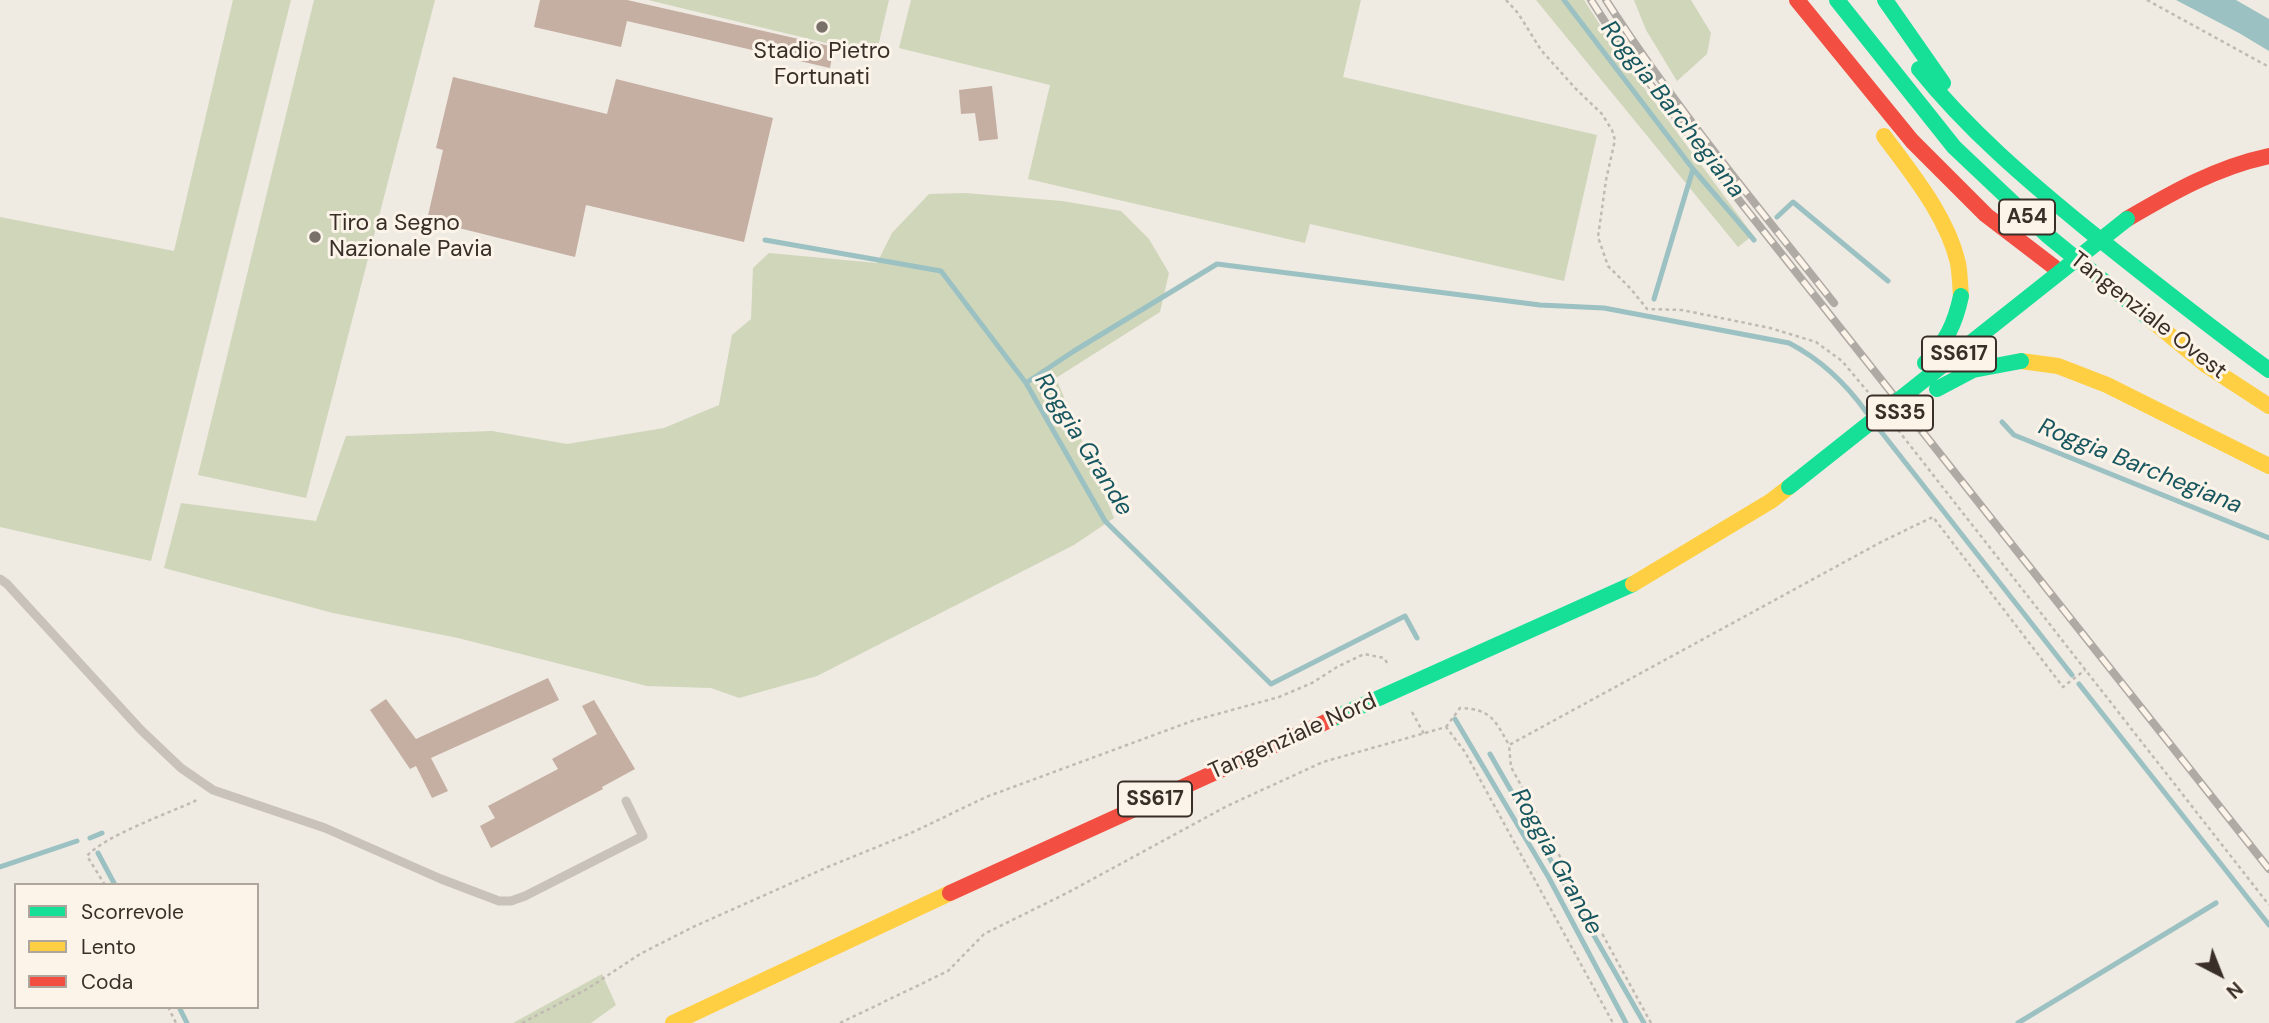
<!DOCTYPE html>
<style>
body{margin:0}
#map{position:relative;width:2269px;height:1023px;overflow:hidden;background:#efeae2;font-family:"DM Sans",sans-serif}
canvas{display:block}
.legend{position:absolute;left:14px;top:883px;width:245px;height:126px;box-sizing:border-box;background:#fcf4e9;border:2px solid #aea59c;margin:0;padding:9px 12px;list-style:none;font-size:21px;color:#3a2f28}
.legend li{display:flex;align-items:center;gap:14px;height:35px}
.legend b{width:35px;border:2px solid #aea59c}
.north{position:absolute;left:2185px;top:939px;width:70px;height:70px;-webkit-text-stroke:5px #fcf4e9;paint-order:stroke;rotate:138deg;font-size:19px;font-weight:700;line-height:28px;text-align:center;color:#3a2f28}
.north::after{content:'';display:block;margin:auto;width:24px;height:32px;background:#3a2f28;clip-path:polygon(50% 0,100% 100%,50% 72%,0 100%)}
</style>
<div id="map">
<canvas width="2269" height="1023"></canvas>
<ul class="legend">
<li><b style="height:9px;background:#16e098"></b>Scorrevole</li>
<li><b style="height:9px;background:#ffcf43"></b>Lento</li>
<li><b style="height:9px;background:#f24e42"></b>Coda</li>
</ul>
<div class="north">N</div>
</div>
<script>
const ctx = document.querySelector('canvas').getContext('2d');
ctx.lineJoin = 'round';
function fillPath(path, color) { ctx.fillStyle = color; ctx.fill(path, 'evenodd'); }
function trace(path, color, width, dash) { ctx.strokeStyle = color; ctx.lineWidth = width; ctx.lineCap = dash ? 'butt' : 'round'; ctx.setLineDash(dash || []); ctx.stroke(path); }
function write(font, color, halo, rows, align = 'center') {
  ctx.font = font + ' "DM Sans",sans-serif'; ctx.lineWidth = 6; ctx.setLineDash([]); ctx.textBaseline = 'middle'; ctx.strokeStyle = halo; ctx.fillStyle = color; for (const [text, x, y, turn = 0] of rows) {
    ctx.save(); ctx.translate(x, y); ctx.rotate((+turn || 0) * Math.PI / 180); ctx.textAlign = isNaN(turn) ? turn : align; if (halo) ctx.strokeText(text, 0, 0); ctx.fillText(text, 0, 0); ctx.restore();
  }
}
const green = new Path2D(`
 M233 0H291L151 561 0 527V217L174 251Z
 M314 0H435L306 498 198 475Z
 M648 0H889L876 55Z
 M911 0H1361L1343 77 1597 135 1564 281 1310 224 1305 243 1028 179 1050 85 899 48Z
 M1536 0H1584L1616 50 1753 235 1738 247Z
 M1634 0H1691L1711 33 1707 54 1677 81 1646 30Z
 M965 193 1062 201 1121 211 1149 239 1169 273 1160 312 1056 378 1114 518 1074 545 817 676 739 698 711 688 647 686 458 638 333 613 164 568 181 503 316 521 346 436 492 431 567 444 664 428 719 405 732 335 751 319 753 268 769 253 877 263 892 233 929 194Z
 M602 974 616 1005 591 1023H513Z`);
const water = new Path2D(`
 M2176 0H2236L2269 19V51L2239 33Z`);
const stream = new Path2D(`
 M1564 0 1693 169 1754 240
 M1777 217 1793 202 1888 281
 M765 240 941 271 1026 383 1105 521 1271 684 1405 616 1417 638
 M1654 299 1693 169
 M1026 383 1074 351 1217 264 1540 305 1604 308 1789 343C1820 359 1847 385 1867 413
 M2002 422 2014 435 2269 538
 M1879 429 2072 675
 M2079 684 2269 925
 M1455 719 1549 878 1626 1023
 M1490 754 1644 1023
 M90 838 102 833
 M98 853 115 885
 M0 867 77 841
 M179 1007 187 1023
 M2018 1023 2216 903`);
const building = new Path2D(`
 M540 0H627L834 47 830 68 627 21 621 47 534 27Z
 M453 77 607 114 616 79 773 118 744 242 586 205 575 257 427 220 443 150 436 148Z
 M992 86 998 139 979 141 975 113 961 114 959 90Z
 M548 678 559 700 431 758 448 791 432 798 416 766 410 769 370 710 386 699 416 739Z
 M594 700 635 769 602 787 603 789 491 848 480 826 495 818 488 806 558 769 552 759 597 734 582 706Z`);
const path = new Path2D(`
 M1506 0 1518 13 1541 50 1576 89 1602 114 1612 130 1615 140 1606 180 1598 237 1608 266 1631 289 1647 309 1682 310 1770 328 1816 342 1842 361 1868 392
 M2147 0 2269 67
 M1898 430 2269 905
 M1412 712 1424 734
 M1446 727 1460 708C1491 709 1495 720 1509 745
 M105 885 87 856C104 836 169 813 195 801L198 797
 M168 1007 176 1023
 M522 1023 587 989 640 954 693 927 830 866 909 834 986 797 1192 721 1279 697 1312 683 1337 667 1364 654 1384 658 1389 666
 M840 1023 948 971 984 934 1067 893 1227 806 1323 762 1446 727 1465 752 1613 1023
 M1651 1023 1511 767 1509 745 1883 541 1933 517 2063 687 2085 670`);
const lane = new Path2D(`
 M0 579 7 584 141 730 181 768 213 790 325 828 441 879 499 901H511L525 896 643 836 626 801`);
const fast = new Path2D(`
 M1837 0 1954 147 2047 235 2150 319
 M1885 0 1943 83
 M1919 69C1968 130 2028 181 2088 230 2148 278 2207 325 2269 370
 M1330 720 1633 584`);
const slow = new Path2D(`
 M1884 136C1912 174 1947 216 1958 263 1960 274 1960 285 1961 296
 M2150 319 2206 365 2269 406
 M2021 361 2058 366 2107 385 2269 466
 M1633 584 1771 501 1789 487
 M673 1023 950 893`);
const jam = new Path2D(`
 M1797 0 1912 141 1986 215 2054 267
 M2127 219C2173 192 2217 167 2269 156
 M950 893 1330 720`);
const rail = new Path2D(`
 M1591 0 1618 42 1742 204 2269 869
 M1606 0C1674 106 1756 204 1834 303`);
const fastBridge = new Path2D(`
 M1925 363C1946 343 1955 324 1961 296
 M1937 389 1973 370 2021 361
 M1789 487 2127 219`);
const markers = [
 [822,27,7,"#797069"],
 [315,237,7,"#797069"]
];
const shields = [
 [2027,217,56],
 [1959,354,74],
 [1900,413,66],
 [1155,799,74]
];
const shieldNames = [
 ["A54",2027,217],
 ["SS617",1959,354],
 ["SS35",1900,413],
 ["SS617",1155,799]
];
const poiNames = [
 ["Stadio Pietro",822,52],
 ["Fortunati",822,78],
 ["Tiro a Segno",329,224,"left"],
 ["Nazionale Pavia",329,250,"left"]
];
const streetNames = [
 ["Tangenziale Ovest",2148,316,38],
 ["Tangenziale Nord",1293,737,-24]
];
const waterNames = [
 ["Roggia Barchegiana",1672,110,52],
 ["Roggia Grande",1083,445,58],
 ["Roggia Barchegiana",2140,467,22],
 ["Roggia Grande",1556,862,61]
];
fillPath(green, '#cfd6ba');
fillPath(water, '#9bc1c2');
trace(stream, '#9bc1c2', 5);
fillPath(building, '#c5aea2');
trace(path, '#c1bab3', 2.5, [3.5, 3.5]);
trace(lane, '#c9c2ba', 9);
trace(fast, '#16e098', 16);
trace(slow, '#ffcf43', 16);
trace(jam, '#f24e42', 16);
trace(rail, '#b0aaa5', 8);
trace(rail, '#fcf4e9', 5, [16]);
trace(fastBridge, '#16e098', 16);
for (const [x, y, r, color] of markers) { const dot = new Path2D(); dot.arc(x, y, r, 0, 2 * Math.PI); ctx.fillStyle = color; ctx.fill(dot); trace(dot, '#fcf4e9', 2.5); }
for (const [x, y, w] of shields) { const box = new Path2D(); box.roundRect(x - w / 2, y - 17.5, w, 35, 5); ctx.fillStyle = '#fcf4e9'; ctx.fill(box); trace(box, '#3a2f28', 2); }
write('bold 21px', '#3a2f28', null, shieldNames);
write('23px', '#3a2f28', '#fcf4e9', poiNames);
write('23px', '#3a2f28', '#fcf4e9', streetNames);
write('italic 24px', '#185760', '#fcf4e9', waterNames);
</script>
